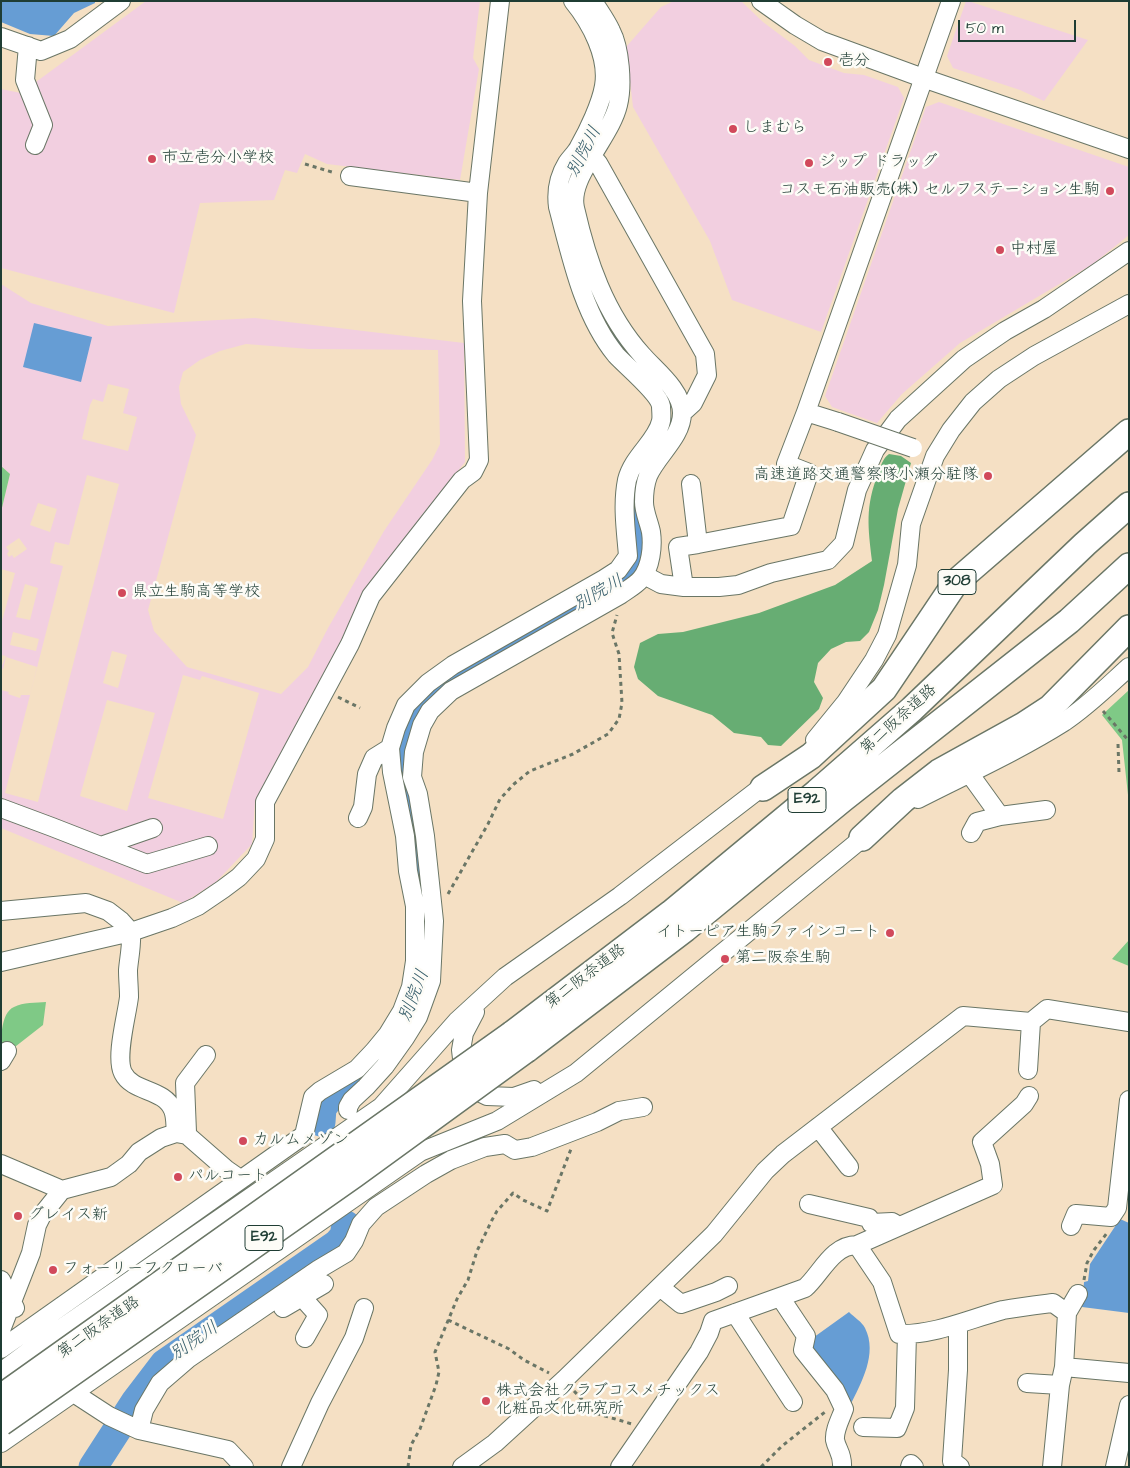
<!DOCTYPE html>
<meta charset="utf-8">
<style>
body{margin:0}
#map{position:relative;width:1130px;height:1468px;overflow:hidden;background:#f5e0c4;font-family:"Architects Daughter",sans-serif}
canvas{display:block}
.frame{position:absolute;inset:0;border:2px solid #1f3d34;pointer-events:none}
.scale{position:absolute;left:958px;top:20px;width:118px;height:22px;box-sizing:border-box;border:2px solid #1f3d34;border-top:0;padding-left:6px;font-size:15px;line-height:18px;white-space:nowrap;color:#1f3d34;-webkit-text-stroke:4px #fdfcf7;paint-order:stroke}
</style>
<div id="map">
<canvas width="1130" height="1468"></canvas>
<div class="frame"></div>
<div class="scale">50 m</div>
</div>
<script>
const ctx = document.querySelector('canvas').getContext('2d');
ctx.lineJoin = 'round';
function fillPath(path, color) { ctx.fillStyle = color; ctx.fill(path, 'evenodd'); }
function trace(path, color, width, dash) { ctx.strokeStyle = color; ctx.lineWidth = width; ctx.lineCap = dash ? 'butt' : 'round'; ctx.setLineDash(dash || []); ctx.stroke(path); }
function write(font, color, halo, rows, align = 'center') {
  ctx.font = font + ' "Architects Daughter","Klee One",sans-serif'; ctx.lineWidth = 5; ctx.setLineDash([]); ctx.textBaseline = 'middle'; ctx.strokeStyle = halo; ctx.fillStyle = color; for (const [text, x, y, turn = 0] of rows) {
    ctx.save(); ctx.translate(x, y); ctx.rotate((+turn || 0) * Math.PI / 180); ctx.textAlign = isNaN(turn) ? turn : align; if (halo) ctx.strokeText(text, 0, 0); ctx.fillText(text, 0, 0); ctx.restore();
  }
}
const built = new Path2D(`
 M146 1H480L473 58 479 69 460 180 327 164 305 154 297 173 285 170 274 200 200 203 174 313 1 268V89L21 93Z
 M674 1H741L763 22 795 46 809 60 844 73 864 75 898 87 904 98 821 332 732 300 710 241 633 107 626 47 661 7Z
 M966 1H968L1088 40 1044 101 1020 90 953 68 947 56Z
 M939 102 1129 167V235L1093 264 960 343 902 394 877 423 832 407 825 396 926 107Z
 M1 284 31 303 108 326 255 318 464 343 465 462 364 591 336 652 255 801 252 844 216 882 183 903 1 828V690L9 692 8 694 20 698 21 695H30L37 667 6 657 3 669 1 668 6 656 1 655V625L15 573 1 569V512L10 474 1 466ZM246 344 309 349 438 350 440 444 432 460 384 531 328 628 308 667 281 694 187 667 154 631 148 610 196 435 181 404 179 387 183 372 200 360 220 351ZM108 384 129 389 123 413 137 417 128 451 82 439 90 405 93 399 103 402ZM87 475 119 484 38 802 5 793 63 566 50 563 55 542 69 545ZM38 503 57 509 50 532 30 525ZM19 538 27 549 14 558 12 555 9 557 7 554 9 551 6 547ZM25 584 38 588 30 620 16 617ZM13 632 39 639 36 651 10 645ZM112 651 127 655 118 688 103 683ZM183 675 200 680 202 676 259 693 223 819 148 798ZM107 700 155 713 127 811 80 796Z`);
const green = new Path2D(`
 M1 466 10 474 1 512Z
 M1129 690V804L1122 740 1102 715Z
 M1129 940V966L1112 959Z
 M46 1002 43 1025 11 1050 1 1055C1 1041 0 1013 14 1007 23 1002 36 1003 46 1002Z`);
const forest = new Path2D(`
 M889 454 901 456 911 463 898 509 884 585 878 610 869 632 860 641 846 642 831 649 818 663 814 682 823 698 819 709 781 746 768 745 761 737 734 733 712 715 658 696 638 679 634 667 640 643 658 634 683 632 759 613 835 585 872 561C868 527 865 507 878 474 880 467 883 458 889 454Z`);
const water = new Path2D(`
 M1 1H95V3L74 13 54 36 30 34 1 22Z
 M34 323 92 337 81 382 23 367Z
 M1120 1219 1129 1223V1313L1082 1307 1084 1282 1088 1281 1090 1264Z
 M849 1312C854 1317 862 1322 865 1328 878 1354 861 1383 850 1406L806 1349 810 1340Z`);
const river = new Path2D(`
 M573 221C571 215 568 209 567 203 560 160 621 120 612 67
 M591 280C603 321 618 343 649 372
 M421 870C419 859 418 847 416 836 410 799 397 765 407 727 418 688 514 643 549 623 578 607 606 590 634 573L643 549 635 501 643 473 648 462
 M321 1122 322 1108 331 1096 368 1068
 M93 1467 135 1402 164 1364 337 1244 344 1236 346 1225`);
const path = new Path2D(`
 M305 164 335 173
 M338 697 360 708
 M1103 711 1129 741
 M1118 744 1119 773
 M448 894 488 824 500 799 514 784 530 771 573 754 608 734 619 719 622 703 619 654 612 633 617 615
 M1084 1280 1087 1263 1094 1250 1107 1233
 M448 1320 509 1349 524 1360 549 1373
 M574 1391 595 1413 632 1424
 M408 1467 411 1445 420 1429 436 1385 439 1372 435 1352 457 1299 468 1280 477 1251 492 1220 497 1211 513 1193 523 1200 547 1211 571 1149
 M761 1467 782 1446 825 1412`);
const minor = new Path2D(`
 M761 1 795 25 822 41 923 78 1129 149
 M1 37 41 51 70 39 121 1
 M28 46 25 80 43 125 35 145
 M585 151 592 156 598 163 705 354 707 375 693 403 682 413
 M350 176 478 193
 M806 412 838 422
 M691 484 698 544
 M644 575 661 584 684 587H719L738 585 771 573 828 560 844 543 857 490 875 450 898 419 964 359 1005 331 1044 309 1129 251
 M684 587 678 547 698 544 791 526 809 473 786 464 806 412 951 1
 M815 740 846 702 874 660 887 635 907 565 911 524 935 456 951 430 973 402 999 379 1034 356 1129 304
 M969 773 1000 816
 M918 799C967 774 1018 751 1064 722 1088 706 1108 686 1129 667
 M1 808 52 827 147 864 208 846
 M358 818 363 807 367 774 374 758 390 748
 M971 833 977 822 1000 816 1046 810
 M101 846 153 828
 M1 911 86 903 108 911 121 921 131 932C132 945 129 958 128 970 128 979 129 988 129 997 127 1015 115 1057 123 1073 133 1093 164 1088 173 1110 176 1117 175 1126 176 1133
 M1 962 131 932 172 918 198 906 223 889 239 877 256 859 265 839V802L350 644 371 596 462 480 473 472 479 460 472 301 478 193 500 1
 M475 1012 464 1033 461 1050 464 1075 477 1091 487 1096 514 1097 534 1090
 M1 1061 7 1051
 M1028 1070 1031 1022
 M348 1110V1107L352 1100 366 1087 385 1066 405 1038 418 1017 431 981 434 921 425 836 418 794 412 777 414 752 422 725 430 711 451 691 620 595C627 590 636 585 641 579 651 567 653 546 651 532 649 522 644 512 644 502 644 494 645 484 648 476 657 455 682 437 682 413 682 390 655 370 642 355 605 314 587 261 575 208 571 190 583 171 592 156 601 140 614 122 618 105 623 85 620 48 611 31 606 20 599 11 593 1
 M818 1127 849 1167
 M187 1132 185 1083 206 1055
 M1 1164 62 1190 111 1177 129 1164 139 1152 161 1138 176 1133 187 1135 227 1170 240 1179
 M809 1204 869 1218 871 1223 892 1222 899 1226
 M1071 1226 1076 1214 1111 1217 1117 1208 1129 1100
 M857 1245 882 1282 899 1334C935 1335 969 1319 1003 1310 1020 1307 1037 1305 1053 1303L1067 1313 1064 1367 1060 1385 1052 1467
 M1 1280 15 1308
 M660 1287 681 1304 716 1292 728 1286
 M301 1296 318 1315 305 1338
 M780 1297 806 1336 803 1350 835 1390 844 1409C841 1418 834 1430 835 1440 837 1450 843 1454 842 1467
 M283 1308 324 1284
 M735 1313 793 1402
 M1067 1313 1078 1294
 M958 1325V1370L952 1461 960 1467
 M1 1330 31 1253 37 1225 42 1215 62 1190
 M1 1349 304 1135 313 1097 320 1091 357 1069 374 1051 388 1034 402 1011 411 987 415 961V906L408 871 405 836 392 772 390 748 396 728 406 705 428 683 453 665 604 579 618 570 628 556C626 531 622 505 627 480 633 456 657 441 661 421 662 417 661 410 661 406 659 393 626 366 616 355 583 315 571 256 558 207 556 192 559 176 567 163 571 157 576 153 579 147 588 131 601 104 604 86 609 57 591 23 573 1
 M1064 1367 1129 1373
 M1 1372 36 1346 381 1107 457 1021 505 977 620 896 771 780
 M1027 1383 1060 1385
 M66 1388 109 1416 139 1430 228 1450 244 1467
 M863 1427 897 1428 905 1408 907 1334
 M139 1430 144 1410 160 1383 189 1358 319 1269 346 1253 354 1241 361 1224 376 1207 426 1174 451 1160 485 1147 505 1144 515 1150 532 1147 597 1122 619 1111 643 1107
 M1 1443 420 1152 497 1121 576 1073 870 832
 M291 1467 320 1403 354 1338 364 1308
 M462 1467 495 1443 564 1380 714 1234 765 1171 783 1154 963 1016 1031 1022 1047 1009 1129 1022
 M620 1467 699 1352 709 1333 713 1321 805 1288C821 1274 832 1245 857 1245L993 1185 990 1164 982 1142 1024 1104 1029 1096
 M910 1467 911 1464 914 1467
 M1115 1467 1129 1405`);
const highway = new Path2D(`
 M763 788 811 756 884 689 956 582 1129 432
 M862 838 903 800 939 772 1024 725 1050 708 1129 628
 M512 1034 671 913 817 792 912 709 1085 544 1129 505
 M526 1050 685 929 843 799 1069 621 1129 566`);
const minorBridge = new Path2D(`
 M838 422 913 448`);
const highwayBridge = new Path2D(`
 M1 1397 512 1034
 M1 1423 354 1175 526 1050`);
const markers = [
 [828,62,5,"#d1495b"],
 [733,129,5,"#d1495b"],
 [152,159,5,"#d1495b"],
 [809,163,5,"#d1495b"],
 [1110,191,5,"#d1495b"],
 [1000,250,5,"#d1495b"],
 [988,476,5,"#d1495b"],
 [122,593,5,"#d1495b"],
 [890,933,5,"#d1495b"],
 [725,959,5,"#d1495b"],
 [243,1141,5,"#d1495b"],
 [178,1177,5,"#d1495b"],
 [18,1216,5,"#d1495b"],
 [53,1270,5,"#d1495b"],
 [486,1401,5,"#d1495b"]
];
const shields = [
 [957,582,38],
 [807,800,38],
 [264,1238,38]
];
const shieldNames = [
 ["308",957,582],
 ["E92",807,800],
 ["E92",264,1238]
];
const poiNames = [
 ["壱分",838,62],
 ["しまむら",743,129],
 ["市立壱分小学校",162,159],
 ["ジップ ドラッグ",819,163],
 ["コスモ石油販売(株) セルフステーション生駒",1100,191,"right"],
 ["中村屋",1010,250],
 ["高速道路交通警察隊小瀬分駐隊",978,476,"right"],
 ["県立生駒高等学校",132,593],
 ["イトーピア生駒ファインコート",880,933,"right"],
 ["第二阪奈生駒",735,959],
 ["カルムメゾン",253,1141],
 ["パルコート",188,1177],
 ["グレイス新",28,1216],
 ["フォーリーフクローバ",63,1270],
 ["株式会社クラブコスメチックス",496,1392],
 ["化粧品文化研究所",496,1410]
];
const streetNames = [
 ["第二阪奈道路",899,720,-42],
 ["第二阪奈道路",586,977,-37],
 ["第二阪奈道路",99,1328,-35]
];
const waterNames = [
 ["別院川",585,152,-63],
 ["別院川",599,594,-30],
 ["別院川",415,996,-69],
 ["別院川",195,1342,-35]
];
fillPath(built, '#f2cfe0');
fillPath(green, '#7fc986');
fillPath(forest, '#67ad73');
fillPath(water, '#669dd4');
trace(river, '#669dd4', 29);
trace(minor, '#6a7666', 20);
trace(highway, '#6a7666', 28);
trace(path, '#6a7666', 3, [4, 4]);
trace(minor, '#fff', 18);
trace(highway, '#fff', 25);
trace(minorBridge, '#6a7666', 20, []);
trace(highwayBridge, '#6a7666', 28, []);
trace(minorBridge, '#fff', 18);
trace(highwayBridge, '#fff', 25);
for (const [x, y, r, color] of markers) { const dot = new Path2D(); dot.arc(x, y, r, 0, 2 * Math.PI); ctx.fillStyle = color; ctx.fill(dot); trace(dot, '#fdfcf7', 2); }
for (const [x, y, w] of shields) { const box = new Path2D(); box.roundRect(x - w / 2, y - 12.5, w, 25, 4); ctx.fillStyle = '#fdfcf7'; ctx.fill(box); trace(box, '#1f3d34', 1); }
write('bold 15px', '#1f3d34', null, shieldNames);
write('16px', '#1f3d34', '#fdfcf7', poiNames, 'left');
write('16px', '#1f3d34', '#fdfcf7', streetNames);
write('italic 18px', '#385f6c', '#fdfcf7', waterNames);
</script>
